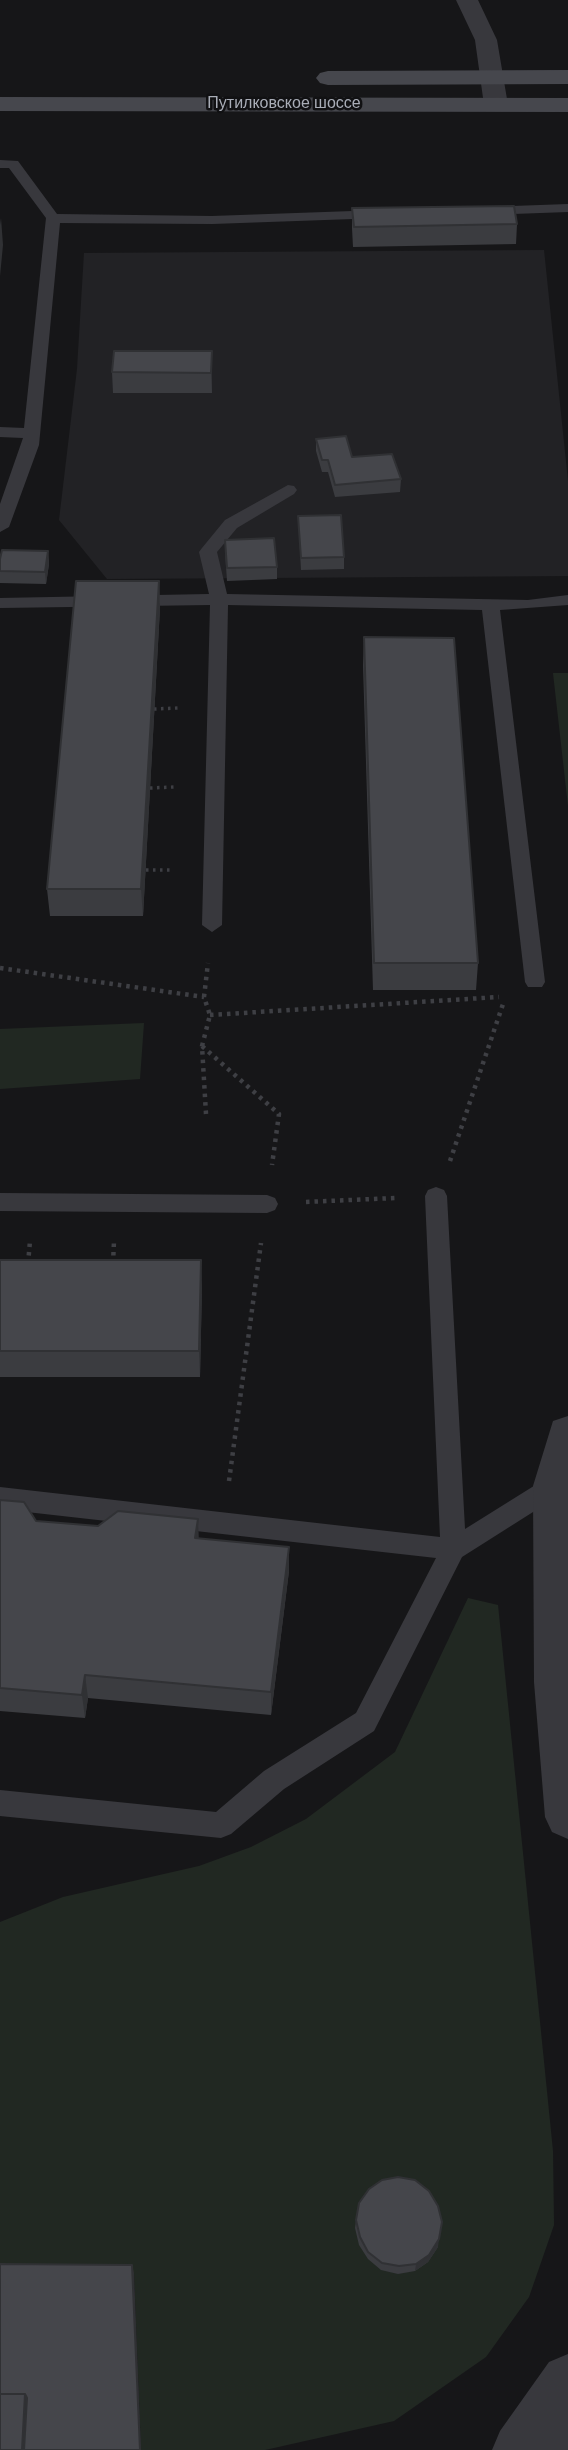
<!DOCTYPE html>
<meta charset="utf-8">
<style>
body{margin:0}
canvas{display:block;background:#161618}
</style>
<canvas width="568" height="2450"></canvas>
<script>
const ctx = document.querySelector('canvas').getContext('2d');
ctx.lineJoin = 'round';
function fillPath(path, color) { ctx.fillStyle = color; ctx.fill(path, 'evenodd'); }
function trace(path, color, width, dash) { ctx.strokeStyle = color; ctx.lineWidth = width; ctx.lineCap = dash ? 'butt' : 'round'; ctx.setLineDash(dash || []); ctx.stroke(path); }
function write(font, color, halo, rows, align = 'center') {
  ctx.font = font + ' "DM Sans",sans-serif'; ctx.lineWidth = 5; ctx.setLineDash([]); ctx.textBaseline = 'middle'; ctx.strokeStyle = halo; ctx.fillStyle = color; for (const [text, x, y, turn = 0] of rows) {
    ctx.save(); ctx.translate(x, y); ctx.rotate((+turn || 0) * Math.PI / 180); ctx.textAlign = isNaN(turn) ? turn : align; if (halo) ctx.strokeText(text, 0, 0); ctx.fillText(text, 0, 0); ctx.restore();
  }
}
const built = new Path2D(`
 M544 250 568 481V576L107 579 59 520 77 369 84 253Z`);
const green = new Path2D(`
 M553 673H568V806Z
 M144 1023 140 1079 0 1089V1029Z
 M468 1598 498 1605 553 2151 554 2225 529 2297 486 2357 394 2421 265 2450H141L134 2273 0 2271V1922L63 1897 199 1866 251 1847 306 1819 395 1752Z`);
const pathFar1 = new Path2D(`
 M154 709 178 708
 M150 788 174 787
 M146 870H173`);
const path = new Path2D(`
 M0 968 204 997
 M210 1015 499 997
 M202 1046 279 1114 272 1165
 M206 1114 202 1046 210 1015 204 997 208 963
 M450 1161 503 1004
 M306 1202 395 1198
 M28 1264 30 1241
 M113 1264 114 1241
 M229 1481 261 1243`);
const service = new Path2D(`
 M0 160 18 161 57 214 212 216 381 210 388 214 381 218 212 224 60 223 39 445 9 527 0 532V504L23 438 0 437V427L24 428 46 218 9 168H0Z
 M568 204V212L485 215 478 211 485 207Z
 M288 485 294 486 297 490 294 494 237 528 217 552 227 594 528 600 568 595V605L500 610 545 982 542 987H528L525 982 482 610 228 605 222 925 212 932 202 925 210 605 0 608V598L209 594 199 552 202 548 225 520Z
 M436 1187 444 1190 447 1196 465 1529 545 1479 554 1476 563 1479 566 1486 563 1493 462 1557 374 1731 284 1789 231 1834 221 1838 0 1816V1790L216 1812 264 1771 356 1713 436 1558 0 1509V1487L440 1537 425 1196 428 1190Z
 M0 1193 267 1195 275 1198 278 1204 275 1210 267 1213 0 1211Z`);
const minor = new Path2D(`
 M456 0H478L497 40 508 105 504 110H488L484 105 475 40Z
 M568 1416V1839L552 1832 545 1817 534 1682 533 1486 553 1421Z
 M568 2354V2450H492L500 2431 549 2362Z`);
const secondary = new Path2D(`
 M568 70V84L328 85 320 83 316 78 320 73 328 71Z
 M0 97 568 98V112L0 111Z`);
const wall = new Path2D(`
 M352 208 517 224 516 244 353 247 352 228Z
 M212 351V393H113L112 372Z
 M316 439 352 457 401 479 400 492 335 497 328 472H322L316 451Z
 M298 516 344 557V569L301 570Z
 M48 551 49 564 46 584 0 583V559Z
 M225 552 277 567V579L227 581Z
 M159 581 160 608 143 916H50L47 889Z
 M364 637 478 963 476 990H373L363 665Z
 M0 1260 202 1286 200 1377H0Z
 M0 1500 36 1521 199 1539 289 1571 271 1715 88 1698 85 1718 0 1711Z
 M356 2220 438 2247 428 2262 415 2271 398 2274 381 2270 368 2259 359 2245 355 2228Z`);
const shadedWall = new Path2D(`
 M1 218 3 245 0 276V225Z
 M212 351V393L211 373Z
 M48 551 49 564 46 584 45 572Z
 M159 581 160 608 143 916 141 889Z
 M201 1260 202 1286 200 1377 199 1351Z
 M198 1519 199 1543 195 1538Z
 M289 1547V1571L271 1715V1692Z
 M85 1675 88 1698 85 1718 82 1695Z
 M439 2239 438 2247 428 2262 415 2271 416 2264Z
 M132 2265 134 2273 141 2450H140Z
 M25 2394 29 2404 26 2450H22Z`);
const building = new Path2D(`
 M514 206 517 224 354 227 352 208Z
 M114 351H212L211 373 112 372Z
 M346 436 352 457 392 454 401 479 335 485 328 460H322L316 439Z
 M341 515 344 557 301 558 298 516Z
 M274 538 277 567 227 568 225 540Z
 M2 550 48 551 45 572 0 571V559Z
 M76 581H159L141 889H47Z
 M364 637 454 638 478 963H374Z
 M0 1260H201L199 1351H0Z
 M0 1500 24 1502 36 1521 98 1526 118 1511 198 1519 195 1538 289 1547 271 1692 85 1675 82 1695 0 1688Z
 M398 2177 415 2180 429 2191 438 2206 442 2222 439 2239 429 2255 416 2264 399 2266 382 2263 368 2252 360 2237 356 2220 359 2203 369 2189 382 2180Z
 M0 2264 132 2265 140 2450H24L27 2398 25 2394H0Z
 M0 2394H25L22 2450H0Z`);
const farStreetnames = [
 ["Путилковское шоссе",284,104]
];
fillPath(built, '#222225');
fillPath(green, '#212822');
trace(pathFar1, '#3e3f44', 3.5, [2.5, 4.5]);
trace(path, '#3e3f44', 4.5, [3.5, 5]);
fillPath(service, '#38383d');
fillPath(minor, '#38383d');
fillPath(secondary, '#46474d');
fillPath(wall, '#3b3c40');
fillPath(shadedWall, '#303134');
fillPath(building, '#45464b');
trace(building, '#303134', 2);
write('16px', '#a9adb7', '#111113', farStreetnames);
</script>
